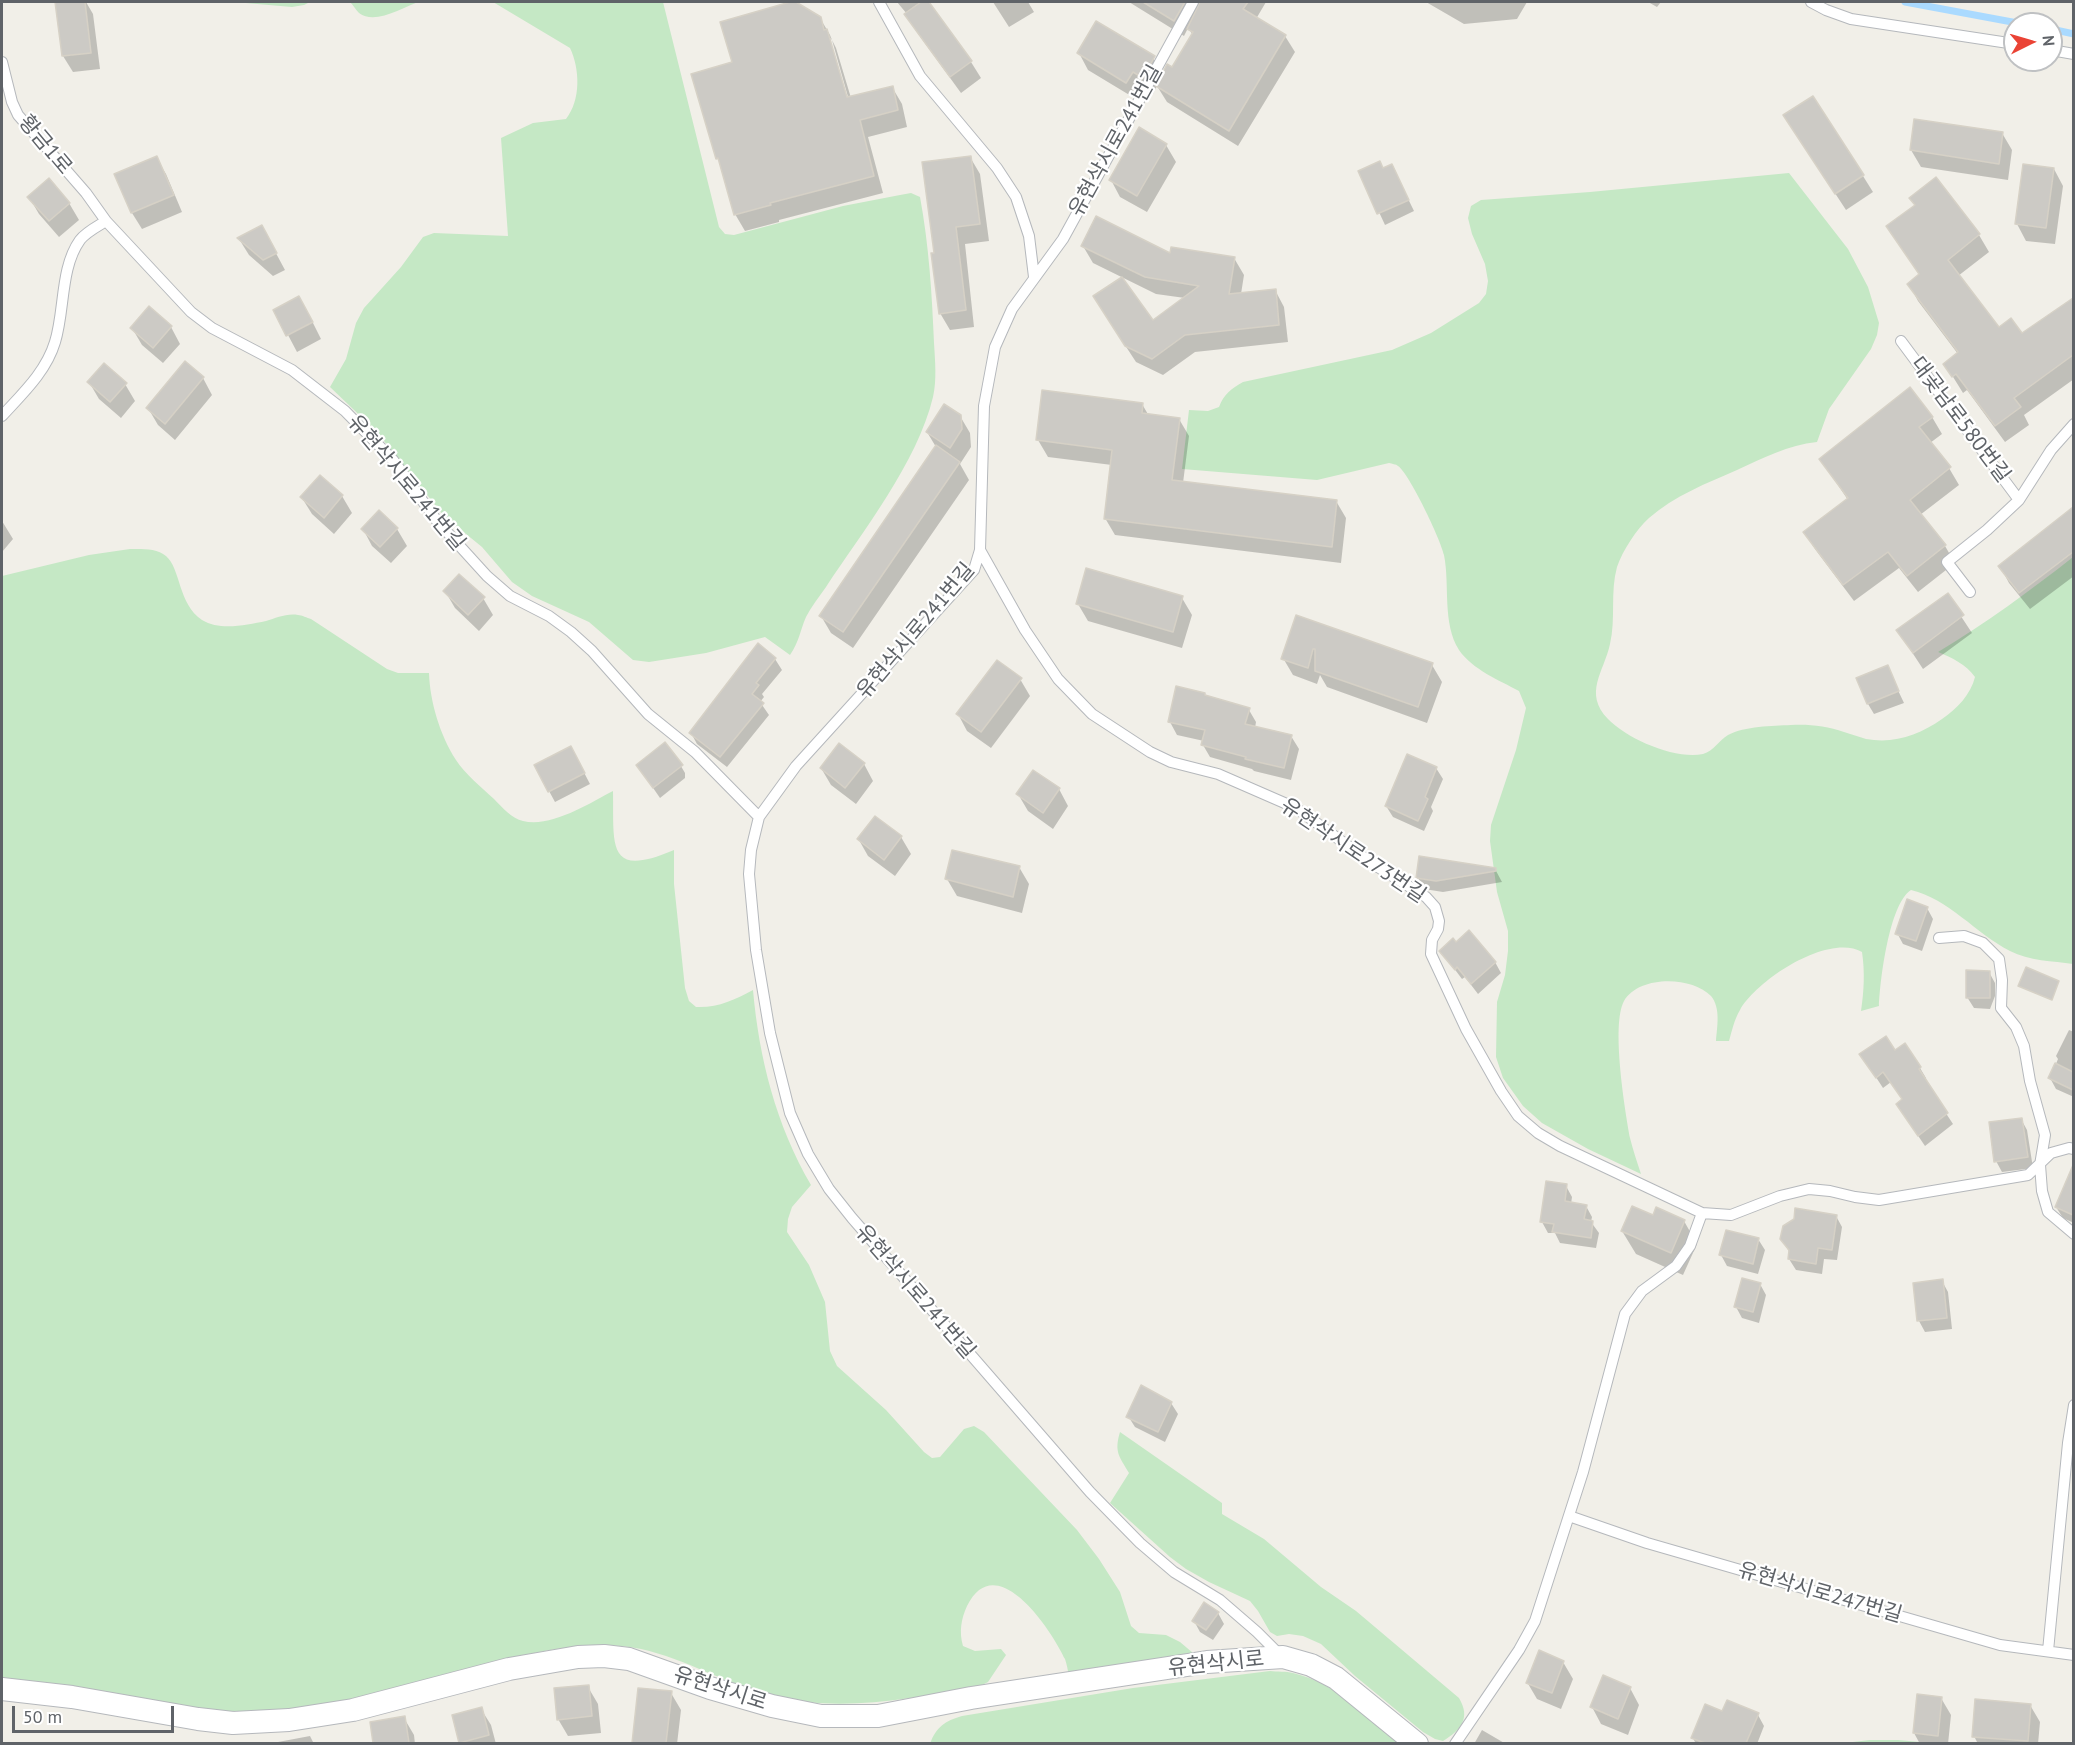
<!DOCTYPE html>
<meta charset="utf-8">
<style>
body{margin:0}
#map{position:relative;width:2075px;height:1745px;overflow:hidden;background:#f1efe8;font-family:"PT Sans",sans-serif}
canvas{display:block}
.frame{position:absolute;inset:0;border:3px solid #5f6368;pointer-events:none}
.north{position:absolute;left:2003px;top:12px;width:60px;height:60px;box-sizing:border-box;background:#fff;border:2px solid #bfc1c3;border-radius:50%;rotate:85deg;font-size:16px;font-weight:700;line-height:24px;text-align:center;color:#5f6368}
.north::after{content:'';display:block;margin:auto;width:21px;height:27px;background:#ea4335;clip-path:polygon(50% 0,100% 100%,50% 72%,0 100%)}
.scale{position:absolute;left:12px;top:1706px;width:162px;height:27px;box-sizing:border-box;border:3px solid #5f6368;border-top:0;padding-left:8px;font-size:18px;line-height:21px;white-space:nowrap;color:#5f6368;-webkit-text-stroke:4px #fff;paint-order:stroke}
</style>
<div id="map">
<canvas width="2075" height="1745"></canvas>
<div class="frame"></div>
<div class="north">N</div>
<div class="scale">50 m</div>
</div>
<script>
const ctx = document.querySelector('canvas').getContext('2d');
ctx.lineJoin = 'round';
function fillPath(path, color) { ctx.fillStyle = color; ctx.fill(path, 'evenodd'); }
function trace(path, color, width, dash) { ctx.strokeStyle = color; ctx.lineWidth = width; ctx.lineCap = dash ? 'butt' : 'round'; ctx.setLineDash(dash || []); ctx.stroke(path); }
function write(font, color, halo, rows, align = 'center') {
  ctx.font = font + ' "PT Sans","Noto Sans KR",sans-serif'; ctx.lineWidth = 4.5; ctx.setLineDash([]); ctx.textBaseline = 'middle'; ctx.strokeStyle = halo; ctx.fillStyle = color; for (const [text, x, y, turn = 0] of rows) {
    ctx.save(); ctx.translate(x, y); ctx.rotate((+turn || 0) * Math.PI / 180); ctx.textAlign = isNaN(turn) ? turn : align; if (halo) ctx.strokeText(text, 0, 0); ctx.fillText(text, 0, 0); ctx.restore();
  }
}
const green = new Path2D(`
 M234 2H310L304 5 292 7Z
 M350 2H418C402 8 375 25 359 13 356 10 353 5 350 2Z
 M493 2H663L719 227 725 234 734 235 843 206 900 195 911 193 920 197C929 246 932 294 934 343 935 360 937 380 933 397 917 463 863 531 826 587 819 597 811 607 806 617 800 631 799 642 790 655L765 637 706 653 649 662 633 660 589 622 532 596 512 582 482 547 444 516 376 431 330 387 346 359 356 323 364 308 401 267 423 237 434 233 508 236 501 138 533 123 566 119C581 100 580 69 570 48Z
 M1789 173 1848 249 1868 287 1879 323 1877 335 1871 349 1829 409 1817 442C1788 445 1763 458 1737 470 1707 483 1674 496 1649 518 1636 530 1623 550 1617 567 1610 592 1616 619 1610 644 1604 672 1583 693 1608 719 1627 739 1676 760 1703 754 1714 751 1719 740 1728 735 1745 726 1772 726 1791 725 1809 724 1827 726 1844 732 1851 734 1859 737 1866 739 1895 744 1919 735 1942 719 1957 709 1971 694 1975 677 1966 664 1952 658 1938 652 1986 623 2030 591 2073 557V964C2053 961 2029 961 2010 951 1975 933 1949 899 1911 890 1889 904 1880 981 1879 1006L1861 1011C1864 991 1865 972 1862 952 1828 933 1757 980 1740 1010 1734 1020 1732 1031 1729 1041H1716C1717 1027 1721 1008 1711 996 1692 976 1639 975 1624 1001 1611 1025 1625 1110 1630 1138 1633 1150 1637 1162 1641 1174L1588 1149 1542 1123 1523 1106 1503 1078 1496 1057 1497 1002 1505 975 1508 951V931L1497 892 1490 841 1491 825 1516 750 1526 708 1519 691C1499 680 1473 670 1459 650 1442 623 1450 585 1444 555 1441 540 1409 473 1398 466 1396 464 1392 464 1389 463L1317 480 1182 469 1189 410 1208 411 1219 407C1224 394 1231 389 1243 382L1392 350 1431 333 1479 303 1486 294 1488 281 1485 264 1472 234 1468 218 1471 206 1481 200 1590 192Z
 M130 549C141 549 157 548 166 556 181 569 178 604 202 620 220 631 246 625 266 621 276 618 287 613 298 615 302 615 307 618 311 619L387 669 398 673H429C430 702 440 735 456 760 465 774 481 787 494 799 502 807 512 819 523 821 551 828 590 803 613 791 614 846 606 879 674 850V884L685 988 689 1001 696 1007C718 1008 734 1000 753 990 759 1058 776 1125 811 1185L792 1207 788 1219 787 1232 809 1265 825 1302 830 1351 837 1366 886 1410 924 1452 932 1458 940 1457 964 1429 974 1426 984 1432 1077 1530 1099 1559 1120 1592 1131 1626 1139 1633 1166 1635 1180 1642 1193 1653 1069 1677C1068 1671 1067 1665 1065 1659 1051 1629 996 1547 967 1606 961 1619 959 1632 963 1646L975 1651 1001 1649 1006 1655 988 1682 976 1688C909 1698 841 1713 773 1696 728 1685 686 1659 641 1649 624 1645 607 1645 591 1646 543 1647 495 1663 449 1675 400 1687 352 1702 302 1708 270 1712 235 1712 202 1711L2 1677V576L89 555Z
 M1120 1432 1222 1503V1514L1264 1539 1321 1587 1356 1611 1459 1698C1471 1718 1461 1730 1443 1741L1435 1739 1423 1732 1355 1676 1321 1644 1303 1636 1289 1634 1277 1636 1270 1632 1258 1611 1250 1601 1209 1582 1186 1569 1170 1557 1110 1503 1129 1473C1119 1456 1114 1452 1120 1432Z
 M1270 1671C1277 1672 1286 1671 1293 1673 1336 1683 1369 1717 1403 1744H930C936 1727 945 1721 962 1716L1133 1688Z
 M1870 1740H1898L1931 1743H1844Z`);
const shadow = new Path2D(`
 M57 2H86L93 14 100 69 73 72 63 56Z
 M794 2 820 18 830 35 832 40 828 36 848 105 850 104 832 40 836 48 851 98 892 87 902 104 907 127 868 137 883 193 779 220V222L745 231 735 214 722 166 717 158 734 63 722 23Z
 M897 2H927L971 62 981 78 961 93 916 31 907 14Z
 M993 2H1028L1034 12 1009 27Z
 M1129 2H1266L1256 19 1285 36 1295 52 1238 146 1167 102 1157 86 1153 94 1143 88 1136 99 1088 70 1079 53 1153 58 1163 75 1172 69 1193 35 1188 28 1184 36Z
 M1426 2H1527L1517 19 1464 24Z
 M1648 2H1661L1657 7Z
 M1795 132 1863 176 1873 192 1846 210Z
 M2002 133 2012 150 2008 180 1921 167 1911 150Z
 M1166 145 1176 162 1147 212 1120 197 1111 180Z
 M970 157 980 174 989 241 965 244 974 327 950 330 940 313 936 254Z
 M156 158 166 174 182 212 142 229 132 213Z
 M1392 166 1414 211 1385 225 1360 171 1383 170Z
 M2054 169 2063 186 2055 244 2026 241 2017 224Z
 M1935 179 1979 235 1989 252 1958 276 1998 329 2022 335 2071 302 2074 306V379L2024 415 2029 425 2005 442 1967 390 1963 393 1945 364 1958 354 1918 301 1909 284 1920 276 1888 226 1916 206Z
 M29 197 69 203 79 220 59 237 39 214Z
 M239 239 271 244 285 270 273 276 249 255Z
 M1083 246 1172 256 1234 258 1244 275 1241 294 1275 290 1284 307 1288 342 1195 352 1163 375 1136 362 1104 313 1153 322 1185 298 1156 294 1093 263Z
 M309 315 321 339 297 352 288 335Z
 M171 327 180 344 163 363 142 345 132 328Z
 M203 378 212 395 175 440 158 425 148 408Z
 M89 382 125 384 135 401 121 418 99 399Z
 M1142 404 1149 416 1179 419 1189 436 1183 483 1336 501 1346 518 1341 563 1115 535 1105 518 1112 465 1048 457 1038 440Z
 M960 416 970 433 971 447 960 464 969 480 853 648 831 633 821 616 936 447 927 432Z
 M1932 417 1942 434 1930 443 1949 468 1959 485 1920 515 1945 546 1955 563 1918 592 1899 568 1854 601 1815 549 1805 533 1848 500 1821 460Z
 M320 477 342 496 352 513 334 534 312 514 302 498Z
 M2074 509V576L2030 609 2009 583 2000 566Z
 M2 521 13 539 2 552Z
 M363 529H397L407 546 391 563 372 546Z
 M445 591 483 598 493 615 479 631 455 608Z
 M1947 595 1972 633 1923 669 1898 631Z
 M1182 598 1192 615 1182 648 1088 621 1078 604Z
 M1297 617 1432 665 1442 682 1427 723 1327 687 1320 675 1317 684 1293 675 1283 658Z
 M758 645 775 659 782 670 762 694 764 697 760 702 769 715 727 767 697 744 691 733Z
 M1887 667 1904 703 1874 714 1868 704Z
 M1020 679 1030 696 991 748 967 731 958 714Z
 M1206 696 1249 710 1256 722 1255 728 1291 736 1299 749 1291 780 1254 771 1252 769 1210 757 1203 745 1204 741 1177 735 1170 722Z
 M577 759 590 784 555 802 549 791Z
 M678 761 685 773V778L660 798 638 766Z
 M864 764 873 781 856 804 831 785 821 768Z
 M1436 768 1443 779 1431 807 1433 811 1424 831 1393 817 1386 806Z
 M1059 789 1068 806 1053 829 1028 811 1018 794Z
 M901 837 911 854 895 876 868 856 859 840Z
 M1019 867 1029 884 1022 913 957 896 947 879Z
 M1495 869 1502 882 1443 892 1424 889 1418 878Z
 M1927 908 1933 919 1922 951 1903 944 1897 933Z
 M1441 951 1495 962 1501 973 1478 994 1465 977 1462 979Z
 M1989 972 1995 983V996L1990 1009 1974 1008 1967 997Z
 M2069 1030 2074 1032V1097L2056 1089 2050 1078 2058 1059 2056 1056Z
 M1894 1052 1920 1068 1926 1078 1924 1080 1953 1124 1925 1146 1904 1115 1903 1100 1891 1082 1883 1088 1868 1065Z
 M2021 1119 2027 1130 2033 1168 2002 1172 1996 1161Z
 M2069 1179 2074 1182V1223L2063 1218 2056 1207Z
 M1566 1186 1572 1197 1571 1204 1586 1206 1592 1217 1591 1222 1599 1233 1596 1248 1560 1243 1555 1233H1548L1542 1222Z
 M1836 1216 1842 1227 1837 1260 1824 1259 1822 1274 1796 1270 1789 1259 1790 1253 1781 1239Z
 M1654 1217 1684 1221 1697 1244 1683 1275 1636 1254 1622 1231Z
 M1758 1239 1765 1250 1758 1274 1727 1266 1721 1255Z
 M1942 1281 1948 1292 1952 1329 1925 1332 1919 1321 1914 1284Z
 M1760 1284 1766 1295 1759 1323 1742 1318 1736 1307Z
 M1171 1403 1178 1414 1165 1442 1135 1427 1128 1416Z
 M1218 1613 1224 1624 1213 1640 1200 1632 1194 1621Z
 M1563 1662 1573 1679 1561 1709 1537 1699 1527 1682Z
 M588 1687 598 1704 601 1733 568 1736 558 1719Z
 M1630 1688 1639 1705 1628 1735 1601 1724 1592 1707Z
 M639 1690 671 1693 681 1710 677 1744H634Z
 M1941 1698 1951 1715 1948 1744H1920L1914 1733Z
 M2030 1705 2040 1722 2038 1744H1978L1974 1736Z
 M481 1709 491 1725 496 1744H461L453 1716Z
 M1723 1713 1758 1715 1764 1726 1757 1744H1696L1693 1738Z
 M404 1718 414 1735 415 1744H375L371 1723Z
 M1482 1730 1506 1744H1474Z
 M310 1736 314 1744H278V1742Z`);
const stream = new Path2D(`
 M1905 2 2023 24
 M2051 29 2074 34`);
const building = new Path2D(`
 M55 2H85L91 53 62 56Z
 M790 2H796L821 17 824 30 827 29 847 97 893 86 898 110 860 120 874 176 770 203 771 205 734 215 718 158 716 159 691 74 732 62 720 22Z
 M921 2H929L972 61 950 77 904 14Z
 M1143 2H1185L1174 21Z
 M1200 2H1248L1243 9 1286 35 1229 131 1156 86 1167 64 1172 67 1193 32 1187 29Z
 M1096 21 1155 56 1143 78 1133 72 1126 83 1077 53Z
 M1813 96 1864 175 1835 194 1783 115Z
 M1914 119 2003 132 1999 164 1910 150Z
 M1139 127 1167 144 1137 196 1109 180Z
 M157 156 174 195 131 213 114 174Z
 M971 156 980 224 956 227 966 310 939 314 931 253H934L922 162Z
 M1380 161 1383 168 1392 164 1409 200 1377 214 1358 171Z
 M2023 164 2054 168 2046 228 2015 224Z
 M1936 177 1980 234 1948 260 1999 327 2011 318 2022 333 2073 298V355L2014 398 2021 407 1995 426 1956 374 1952 377 1943 364 1958 352 1907 284 1919 274 1886 226 1915 205 1909 198Z
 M49 178 70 203 49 221 27 197Z
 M1096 216 1170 253 1171 247 1235 257 1229 294 1276 289 1279 325 1185 335 1152 359 1125 346 1093 296 1122 277 1153 320 1199 286 1145 277 1081 246Z
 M262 225 277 253 263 260 237 238Z
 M299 296 313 322 286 336 273 310Z
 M149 306 172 326 153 348 130 328Z
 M185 361 204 377 165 424 146 408Z
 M104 363 127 383 110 402 87 382Z
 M1910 387 1933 417 1919 427 1951 467 1910 500 1946 545 1907 576 1888 552 1843 585 1803 532 1848 498 1819 459Z
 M1042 390 1143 403 1142 413 1180 418 1172 480 1337 500 1332 547 1104 519 1112 450 1036 440Z
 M944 404 961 415 962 429 950 448 926 432Z
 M936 445 960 462 843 632 819 616Z
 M320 475 343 495 324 518 300 497Z
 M2073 507V552L2019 593 1998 566Z
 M379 510 398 528 380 547 361 529Z
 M1086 568 1183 596 1173 632 1076 604Z
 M459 574 485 597 468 615 443 591Z
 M1948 593 1964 615 1913 653 1896 630Z
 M1296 615 1433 663 1418 707 1315 671V649H1313L1308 668 1281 659Z
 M758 643 776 658 756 683 759 685 752 694 764 703 720 757 689 733Z
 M997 660 1022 678 981 732 956 714Z
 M1888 665 1899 691 1867 704 1856 678Z
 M1176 686 1205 693V695L1250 708 1245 724 1292 735 1284 768 1245 759 1246 757 1201 745 1205 730 1168 722Z
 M665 742 683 765 653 788 636 765Z
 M839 743 865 763 845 788 820 768Z
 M571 746 585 773 548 792 534 765Z
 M1407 754 1437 767 1425 797 1428 799 1418 821 1385 806Z
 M1033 770 1060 788 1043 813 1016 794Z
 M875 816 902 836 884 860 857 839Z
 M952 850 1020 866 1013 897 945 879Z
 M1419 856 1496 868V871L1436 881 1416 878Z
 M1907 899 1928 907 1916 941 1895 934Z
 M1469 930 1496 962 1471 984 1457 967 1455 970 1439 951 1453 938 1456 942Z
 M2026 967 2059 981 2052 1000 2018 986Z
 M1966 970 1990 971V998H1966Z
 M1886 1036 1895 1050 1905 1043 1921 1067 1919 1069 1948 1113 1918 1136 1896 1104 1902 1099 1883 1072 1876 1078 1859 1054Z
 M2055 1063 2073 1072V1090L2048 1078Z
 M2022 1118 2028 1157 1994 1162 1989 1122Z
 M2073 1165V1215L2055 1207Z
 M1546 1181 1567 1184 1565 1201 1587 1205 1584 1219 1593 1221 1591 1238 1552 1232 1554 1224 1540 1222Z
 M1632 1206 1653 1215 1656 1207 1685 1220 1671 1253 1621 1231Z
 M1795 1208 1837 1215 1832 1250 1818 1248 1816 1264 1788 1259 1789 1250 1780 1239 1783 1226 1794 1219Z
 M1726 1230 1759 1238 1753 1264 1719 1255Z
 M1742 1278 1761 1283 1753 1312 1734 1307Z
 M1943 1279 1947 1318 1917 1321 1913 1283Z
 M1141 1385 1172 1402 1158 1432 1126 1417Z
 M1204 1602 1219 1612 1206 1630 1192 1621Z
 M1539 1650 1564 1661 1552 1693 1526 1683Z
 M1603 1675 1631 1687 1618 1719 1590 1707Z
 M589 1685 592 1716 557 1720 554 1688Z
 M638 1688 672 1691 666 1743H632Z
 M1917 1694 1942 1697 1938 1736 1913 1733Z
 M1975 1699 2031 1704 2028 1741 1972 1737Z
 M1727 1700 1759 1713 1746 1743H1705L1691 1738 1705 1704 1722 1711Z
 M482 1707 489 1735 459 1743 452 1715Z
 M405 1716 409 1743H373L370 1722Z`);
const lane = new Path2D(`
 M879 2 920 76 997 168 1016 197 1029 236 1034 277
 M1193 2 1063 239 1012 309 995 347 984 406 980 550 974 570 796 766 759 817 751 850 749 874 756 950 770 1033 790 1113 808 1154 829 1189 852 1218 1090 1492 1140 1543 1174 1572 1220 1600 1257 1632 1282 1657
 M1811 2 1826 10 1851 19 2015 44
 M2051 50 2074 54
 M2 62 12 102 18 115 86 193 106 221
 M1901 341 2019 500
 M2 416C22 394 46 372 55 342 65 310 60 268 80 240 86 232 98 226 106 221L191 312 212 328 292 370 345 411 393 460 437 521 487 576 510 596 549 616 571 632 592 651 648 714 695 752 759 817
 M980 550 1025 630 1058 679 1092 714 1150 752 1171 762 1218 774 1296 808 1373 864 1426 897 1435 907 1439 921 1438 929 1432 940 1431 954 1466 1029 1501 1091 1518 1116 1538 1133 1560 1146 1702 1213 1731 1215 1780 1196 1809 1189 1830 1191 1855 1197 1879 1200 2028 1175 2051 1153 2069 1148 2074 1149
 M1970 592 1947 562 1987 530 2019 500 2051 450 2074 424
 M1939 938 1964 936 1983 943 1999 959 2002 980 2001 1008 2016 1027 2024 1046 2030 1081 2045 1135 2040 1165 2042 1191 2048 1212 2074 1234
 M1569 1516 1647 1543 2000 1645 2074 1655
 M2048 1651 2068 1443 2074 1405
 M1455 1744 1519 1650 1535 1621 1583 1472 1625 1314 1642 1291 1676 1266 1690 1246 1702 1213`);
const street = new Path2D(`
 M2 1689 72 1697 198 1719 233 1723 289 1720 353 1710 509 1669 578 1657 604 1656 629 1659 710 1688 772 1706 821 1716H878L971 1698 1207 1662 1283 1657 1311 1665 1336 1678 1417 1744`);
const streetNames = [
 ["유현삭시로241번길",1116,141,-61],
 ["황금1로",45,145,50],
 ["대곶남로580번길",1960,420,53],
 ["유현삭시로241번길",406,483,50],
 ["유현삭시로241번길",916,631,-50],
 ["유현삭시로273번길",1353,851,34],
 ["유현삭시로241번길",915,1292,49],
 ["유현삭시로247번길",1820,1593,16],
 ["유현삭시로",1216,1664,-6],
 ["유현삭시로",720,1689,18]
];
fillPath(green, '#c5e8c5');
fillPath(shadow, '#0003');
trace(stream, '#aadaff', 7);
fillPath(building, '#cccac5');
trace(building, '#d6d1c6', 1.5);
trace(lane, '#b5b8bc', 12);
trace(street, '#b5b8bc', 24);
trace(lane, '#fff', 10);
trace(street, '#fff', 22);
write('21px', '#5f6368', '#fff', streetNames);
</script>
